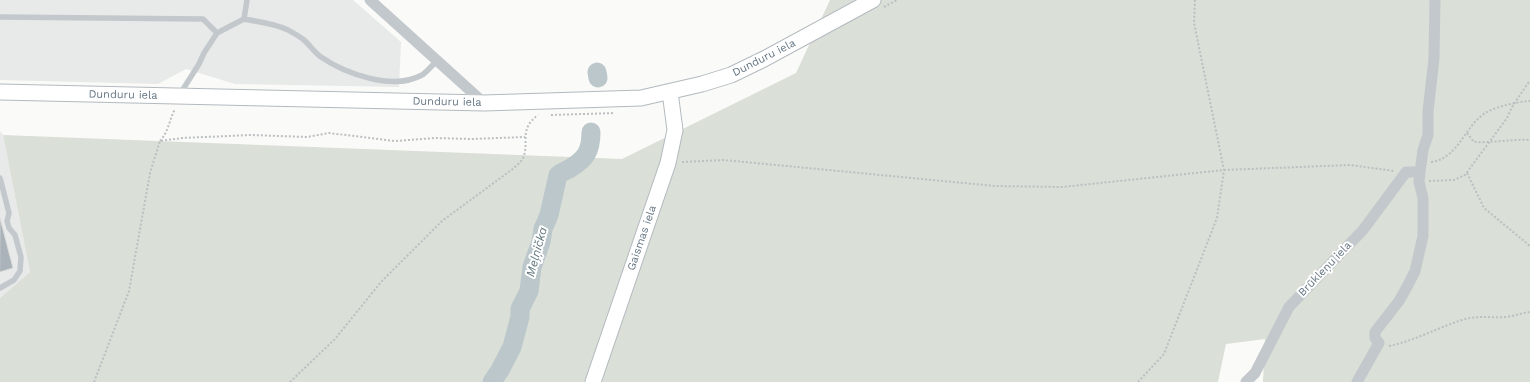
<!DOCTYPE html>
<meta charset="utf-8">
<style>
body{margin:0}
canvas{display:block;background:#fafaf8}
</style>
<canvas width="1530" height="382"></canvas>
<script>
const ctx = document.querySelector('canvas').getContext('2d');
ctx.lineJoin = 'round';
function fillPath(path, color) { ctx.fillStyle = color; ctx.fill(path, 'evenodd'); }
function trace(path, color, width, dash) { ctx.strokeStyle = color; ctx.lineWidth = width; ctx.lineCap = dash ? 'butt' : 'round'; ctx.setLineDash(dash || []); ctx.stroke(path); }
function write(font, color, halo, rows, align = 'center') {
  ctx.font = font + ' "Work Sans",sans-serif'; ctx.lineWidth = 4; ctx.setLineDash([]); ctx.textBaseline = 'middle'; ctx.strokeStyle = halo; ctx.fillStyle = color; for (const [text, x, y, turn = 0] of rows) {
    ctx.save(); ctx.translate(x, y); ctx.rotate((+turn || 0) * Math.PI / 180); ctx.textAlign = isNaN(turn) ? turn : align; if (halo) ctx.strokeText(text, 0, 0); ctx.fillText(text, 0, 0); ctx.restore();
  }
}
const built = new Path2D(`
 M0 0H353L401 42 399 87 235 84 186 69 158 84 0 80Z
 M0 131 3 135 30 272 0 298Z`);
const green = new Path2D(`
 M830 0H1530V382H1263L1265 339 1226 344 1218 382H0V298L30 272 3 135 622 159 796 73Z`);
const river = new Path2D(`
 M597 72 598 78
 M492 382 500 370 512 347 520 317V309L529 291 532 267 541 242 543 229 549 215 558 175C562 172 565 171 569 169 586 159 591 151 591 132`);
const building = new Path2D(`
 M0 218 13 268 0 272Z`);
const path = new Path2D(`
 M884 7 897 0
 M551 115 615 113
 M1467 133 1474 142C1493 143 1511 139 1530 140
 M160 141C169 131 169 120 175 109
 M682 162 724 160 995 186 1062 187 1224 170 1350 165 1394 171
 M1431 162C1458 159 1464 127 1485 113 1498 106 1516 102 1530 101
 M1467 173 1484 208 1530 246
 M1429 181 1454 180 1465 175 1507 118 1512 107 1528 83 1530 82
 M1389 346C1414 341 1437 328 1462 320 1477 315 1491 318 1506 317 1514 316 1522 313 1530 312
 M94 382 129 291 150 173 160 141 182 138 251 135 307 137 329 133 395 141 435 138 471 139 525 137
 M290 382 335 339 381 282 442 221 514 168C517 165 521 162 523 158 530 142 518 130 538 115
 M1138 382 1164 354 1217 218 1224 170 1194 23 1195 0`);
const lane = new Path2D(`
 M0 17 203 19 217 33
 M244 19C259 22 274 23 288 30 293 33 299 36 304 40 310 45 314 52 321 57 346 74 393 91 422 75 427 72 432 65 437 61
 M180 94 199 64 204 53 217 33 244 19 247 0
 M0 178 9 213 7 221 9 228 15 235 21 257 20 271 14 280 0 288`);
const street = new Path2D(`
 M370 0 484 103
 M1246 382 1255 373 1289 307 1363 230 1406 172H1420
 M1357 382 1379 343 1375 338V332L1399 301 1408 285 1415 271 1423 236V198L1419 182 1420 172 1423 150 1428 135V111L1434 59 1435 0`);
const secondary = new Path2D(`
 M0 92 484 103 641 98 702 84 731 75 764 59 873 0
 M593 382 668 163 675 130 670 92`);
const streetNames = [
 ["Dunduru iela",764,58,-27],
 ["Dunduru iela",123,95,1],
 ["Dunduru iela",447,102,1],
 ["Gaismas iela",642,238,-71],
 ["Brūkleņu iela",1325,269,-46]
];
const waterNames = [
 ["Meļņička",537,252,-75]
];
fillPath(built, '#e8e9e9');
fillPath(green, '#dadfd7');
trace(river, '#bbc7cb', 19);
fillPath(building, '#aab3b9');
trace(building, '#dcdcda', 1);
trace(secondary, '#b3babf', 17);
trace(path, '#bbbfc2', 2, [2, 2]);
trace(lane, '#c3c8cc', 5.5);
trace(street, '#c3c8cc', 11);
trace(secondary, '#fff', 15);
write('11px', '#657683', '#fff', streetNames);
write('italic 12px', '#60757c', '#fff', waterNames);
</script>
